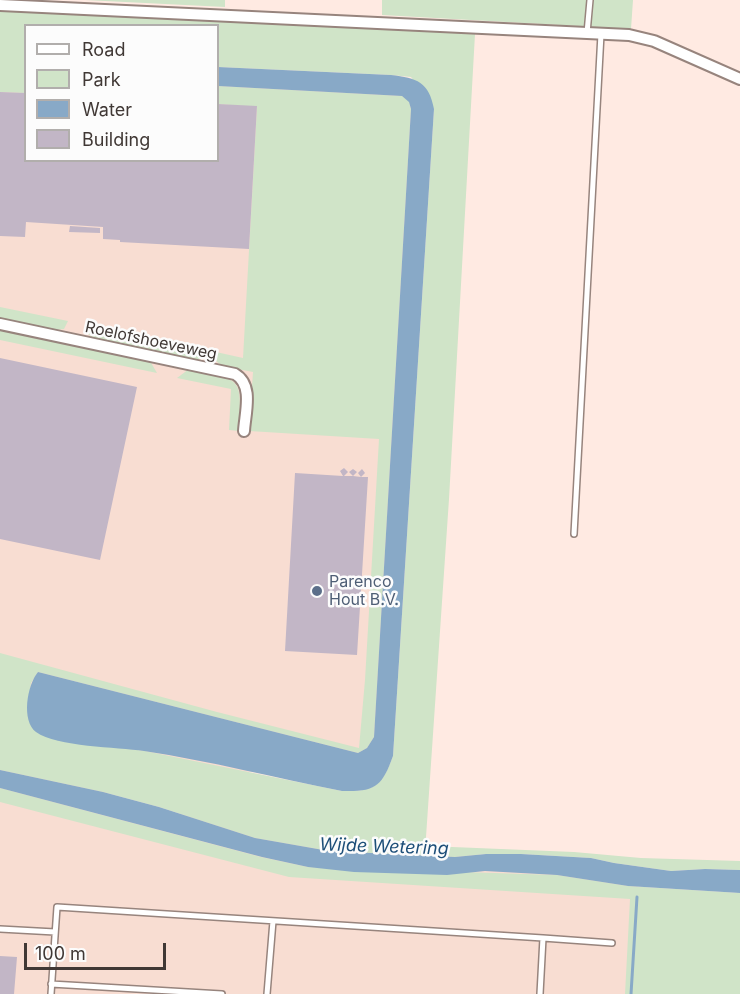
<!DOCTYPE html>
<style>
body{margin:0}
#map{position:relative;width:740px;height:994px;overflow:hidden;background:#ffeae2;font-family:Inter,sans-serif}
canvas{display:block}
.legend{position:absolute;left:24px;top:24px;width:195px;height:138px;box-sizing:border-box;background:#fcfcfc;border:2px solid #b1aeac;margin:0;padding:8px 10px;list-style:none;font-size:18px;color:#403835}
.legend li{display:flex;align-items:center;gap:12px;height:30px}
.legend b{width:30px;border:2px solid #b1aeac}
.scale{position:absolute;left:24px;top:943px;width:142px;height:27px;box-sizing:border-box;border:3px solid #403835;border-top:0;padding-left:8px;font-size:18px;line-height:21px;white-space:nowrap;color:#403835;-webkit-text-stroke:4px #fcfcfc;paint-order:stroke}
</style>
<div id="map">
<canvas width="740" height="994"></canvas>
<ul class="legend">
<li><b style="height:8px;background:#fff"></b>Road</li>
<li><b style="height:16px;background:#d0e4c8"></b>Park</li>
<li><b style="height:16px;background:#88a9c7"></b>Water</li>
<li><b style="height:16px;background:#c2b6c6"></b>Building</li>
</ul>
<div class="scale">100 m</div>
</div>
<script>
const ctx = document.querySelector('canvas').getContext('2d');
ctx.lineJoin = 'round';
function fillPath(path, color) { ctx.fillStyle = color; ctx.fill(path, 'evenodd'); }
function trace(path, color, width, dash) { ctx.strokeStyle = color; ctx.lineWidth = width; ctx.lineCap = dash ? 'butt' : 'round'; ctx.setLineDash(dash || []); ctx.stroke(path); }
function write(font, color, halo, rows, align = 'center') {
  ctx.font = font + ' Inter,sans-serif'; ctx.lineWidth = 5; ctx.setLineDash([]); ctx.textBaseline = 'middle'; ctx.strokeStyle = halo; ctx.fillStyle = color; for (const [text, x, y, turn = 0] of rows) {
    ctx.save(); ctx.translate(x, y); ctx.rotate((+turn || 0) * Math.PI / 180); ctx.textAlign = isNaN(turn) ? turn : align; if (halo) ctx.strokeText(text, 0, 0); ctx.fillText(text, 0, 0); ctx.restore();
  }
}
const built = new Path2D(`
 M0 72 25 73 26 160H218V78L419 89 385 751 72 799 638 877 633 994H0Z`);
const green = new Path2D(`
 M85 0H225V7Z
 M382 0H633L631 29 382 15Z
 M0 8 475 34 449 499 426 837 428 846 574 852 641 858 740 861V870L705 869 671 871 614 863 591 858 521 854H486L455 857 329 851 255 838 159 807 103 792 0 770V653L217 712 359 748 365 680 379 439 249 431 253 372 222 366 216 361V352L243 358 257 107 218 104V86L402 96 409 101 411 109 374 737 367 748 358 753 38 672 31 683 28 705 57 739 145 751 342 791C374 792 382 786 393 756L434 109 411 77 391 75 218 67V26H26L25 93 0 92Z
 M0 307 68 321 64 329 56 330 0 318Z
 M85 325 205 350 202 358 196 360 93 338 87 333Z
 M0 329 150 361 157 373 0 340Z
 M189 369C242 381 242 375 239 431L229 430 231 389 177 378Z
 M0 788 261 857 308 867 557 875 628 886 740 893V994H625L630 899 289 877 0 802Z`);
const water = new Path2D(`
 M218 67 391 75C417 78 429 82 434 109L393 756C382 787 375 792 342 791 276 778 210 761 144 751 117 747 57 747 36 732 21 721 27 685 38 672L358 753 367 748 374 737 411 109 409 102 402 96 218 86Z
 M0 770 103 792 159 807 255 838 329 851 455 857 486 854H521L591 858 614 863 671 871 705 869 740 870V893L628 886 557 875 485 871 447 875 354 872 308 867 262 857 0 788Z`);
const stream = new Path2D(`
 M631 994 637 897`);
const building = new Path2D(`
 M0 92 26 93V160H218V104L257 106 249 249 120 242V240L103 239V227L26 222 25 237 0 236Z
 M70 226 100 228V233L69 232Z
 M0 358 137 387 100 560 0 539Z
 M344 468 348 472 344 476H353L349 472 353 469 357 472 353 476 361 477 358 473 362 469 365 473 361 477H368L357 655 285 651 295 473 343 476 340 471Z
 M0 956 17 957 14 994H0Z`);
const lane = new Path2D(`
 M587 33 590 0
 M574 534 601 34
 M0 929 55 932
 M51 984 222 994
 M51 994 57 907 543 938
 M267 994 273 921
 M540 994 543 938 612 943`);
const street = new Path2D(`
 M0 5 629 35 654 41 740 79
 M0 324 235 374C254 385 245 413 244 431`);
const markers = [
 [317,591,6,"#5c6f8a"]
];
const streetNames = [
 ["Roelofshoeveweg",151,341,12]
];
const serviceNames = [
 ["Parenco",329,582],
 ["Hout B.V.",329,600]
];
const waterNames = [
 ["Wijde Wetering",384,847,2]
];
fillPath(built, '#f8ddd2');
fillPath(green, '#d0e4c8');
fillPath(water, '#88a9c7');
trace(stream, '#88a9c7', 3);
fillPath(building, '#c2b6c6');
trace(lane, '#97847d', 8);
trace(street, '#97847d', 14);
trace(lane, '#fff', 5);
trace(street, '#fff', 10);
for (const [x, y, r, color] of markers) { const dot = new Path2D(); dot.arc(x, y, r, 0, 2 * Math.PI); ctx.fillStyle = color; ctx.fill(dot); trace(dot, '#fcfcfc', 2); }
write('16px', '#403835', '#fcfcfc', streetNames);
write('16px', '#4e5e75', '#fcfcfc', serviceNames, 'left');
write('italic 18px', '#1e4f79', '#fcfcfc', waterNames);
</script>
